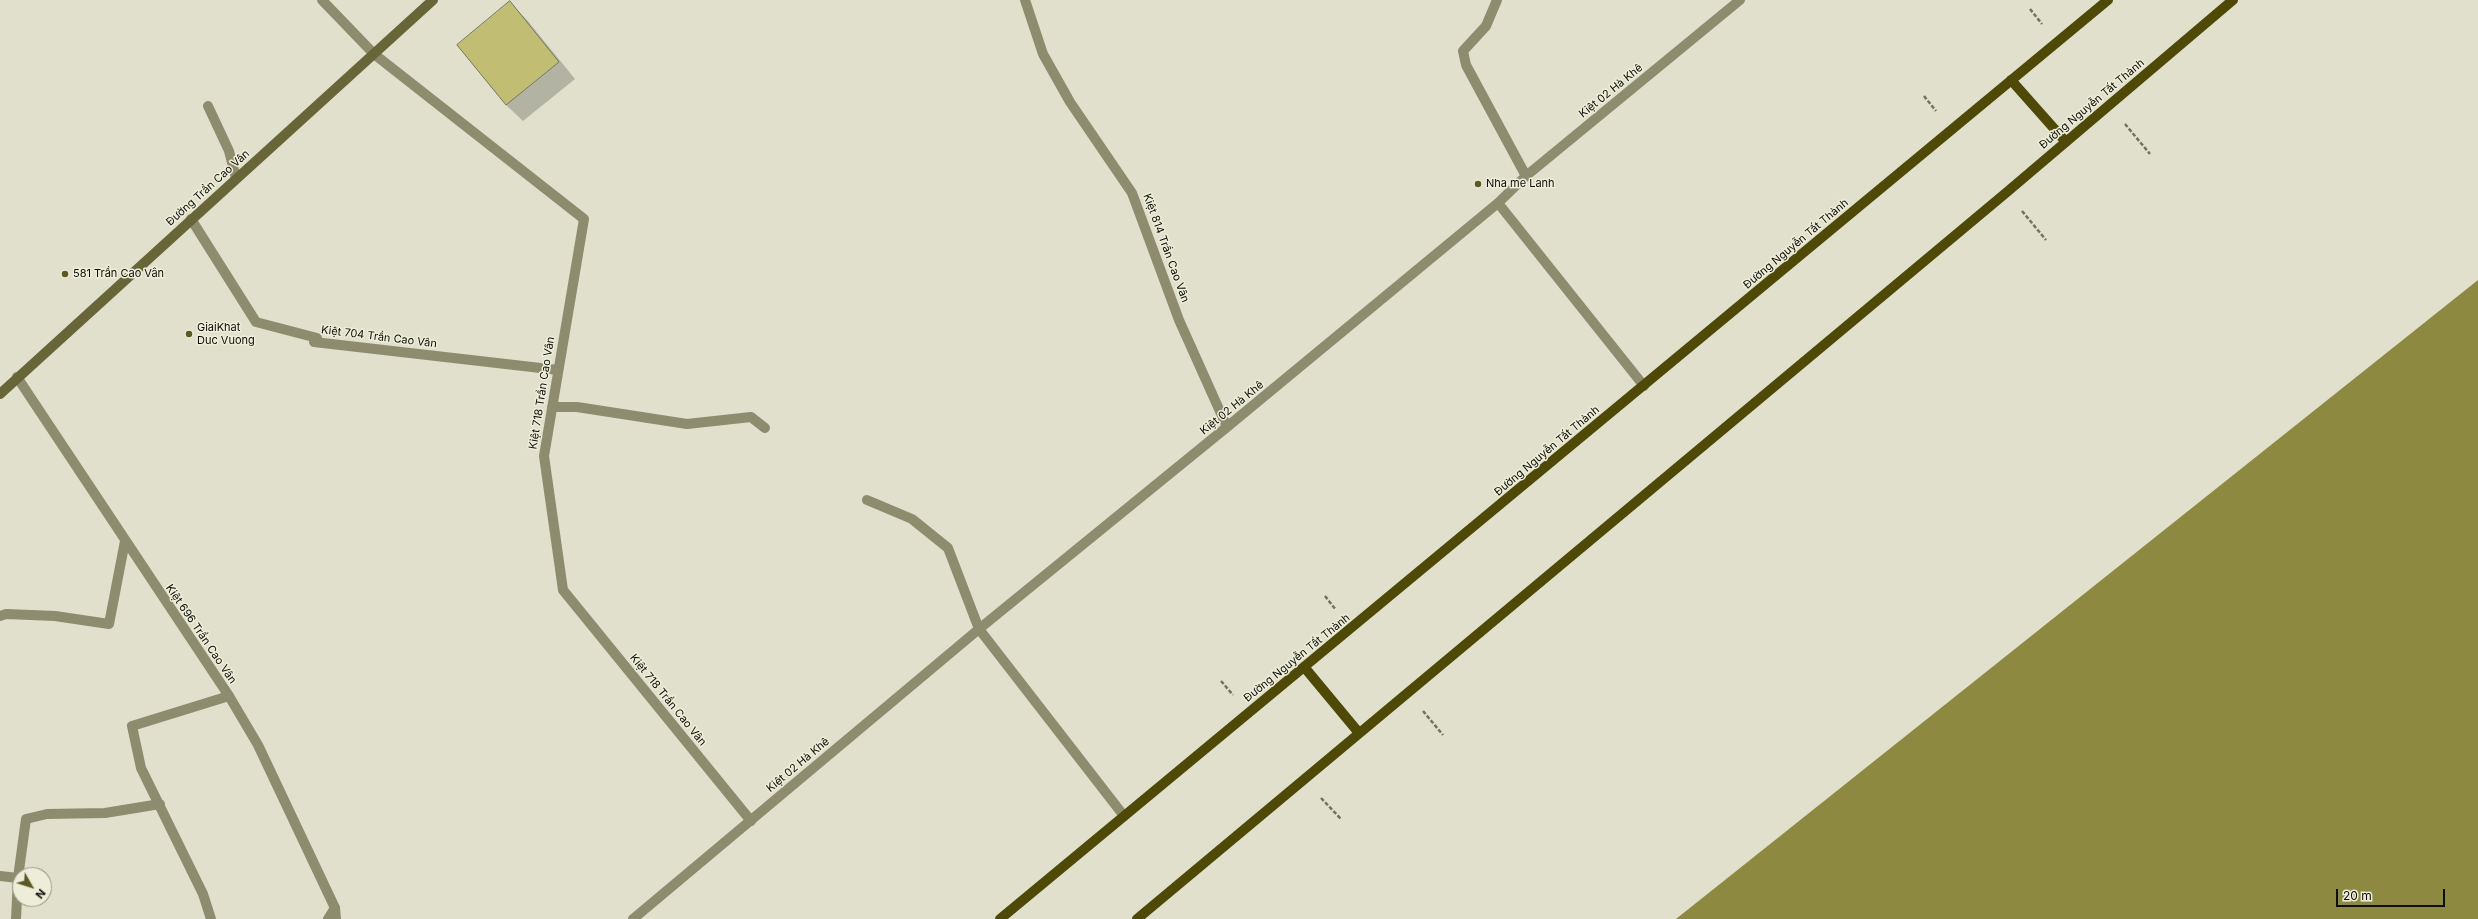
<!DOCTYPE html>
<meta charset="utf-8">
<style>
body{margin:0}
#map{position:relative;width:2478px;height:919px;overflow:hidden;background:#e0e0cc;font-family:Inter,sans-serif}
canvas{display:block}
.north{position:absolute;left:12px;top:867px;width:40px;height:40px;box-sizing:border-box;background:#ededd9;border:1px solid #949485;border-radius:50%;rotate:129deg;font-size:11px;font-weight:700;line-height:16px;text-align:center;color:#0e0e08}
.north::after{content:'';display:block;margin:auto;width:14px;height:18px;background:#5c5925;clip-path:polygon(50% 0,100% 100%,50% 72%,0 100%)}
.scale{position:absolute;left:2336px;top:889px;width:109px;height:18px;box-sizing:border-box;border:2px solid #0e0e08;border-top:0;padding-left:5px;font-size:12px;line-height:14px;white-space:nowrap;color:#0e0e08;-webkit-text-stroke:3px #ededd9;paint-order:stroke}
</style>
<div id="map">
<canvas width="2478" height="919"></canvas>
<div class="north">N</div>
<div class="scale">20 m</div>
</div>
<script>
const ctx = document.querySelector('canvas').getContext('2d');
ctx.lineJoin = 'round';
function fillPath(path, color) { ctx.fillStyle = color; ctx.fill(path, 'evenodd'); }
function trace(path, color, width, dash) { ctx.strokeStyle = color; ctx.lineWidth = width; ctx.lineCap = dash ? 'butt' : 'round'; ctx.setLineDash(dash || []); ctx.stroke(path); }
function write(font, color, halo, rows, align = 'center') {
  ctx.font = font + ' Inter,sans-serif'; ctx.lineWidth = 3; ctx.setLineDash([]); ctx.textBaseline = 'middle'; ctx.strokeStyle = halo; ctx.fillStyle = color; for (const [text, x, y, turn = 0] of rows) {
    ctx.save(); ctx.translate(x, y); ctx.rotate((+turn || 0) * Math.PI / 180); ctx.textAlign = isNaN(turn) ? turn : align; if (halo) ctx.strokeText(text, 0, 0); ctx.fillText(text, 0, 0); ctx.restore();
  }
}
const water = new Path2D(`
 M2478 280V919H1676Z`);
const shadow = new Path2D(`
 M510 3 527 20 575 79 523 121 506 105Z`);
const building = new Path2D(`
 M510 1 559 62 506 105 457 45Z`);
const path = new Path2D(`
 M2030 9 2042 24
 M1924 96 1936 111
 M2125 124 2150 154
 M2022 211 2046 240
 M1325 596 1336 610
 M1221 681 1233 695
 M1423 711 1443 735
 M1321 798 1341 819`);
const lane = new Path2D(`
 M1497 0 1486 26 1463 51 1466 65 1526 176
 M374 54 584 219 544 456 563 590 751 821
 M191 219 256 322 317 338 314 342 558 370
 M552 407H577L687 424 751 417 765 428
 M867 500 912 519 948 548 979 629
 M0 876 18 878 16 919
 M18 878 26 819 47 814 105 813 160 804
 M211 919 203 894 141 768 132 726 229 696
 M328 919 335 908`);
const street = new Path2D(`
 M322 0 374 54
 M1025 0 1043 54 1070 102 1132 193 1179 320 1227 427
 M208 106 229 151 236 178
 M1498 203 1644 386
 M17 377 229 696 258 745 335 908 336 919
 M0 616 6 614 55 616 109 624 125 541
 M979 629 1124 816
 M633 919 979 629 1227 427 1498 203 1526 176 1740 0`);
const secondary = new Path2D(`
 M0 394 433 0`);
const primary = new Path2D(`
 M2011 80 2066 142
 M1305 668 1359 733
 M1000 919 2108 0
 M1137 919 2007 192 2233 0`);
const markers = [
 [1478,184,4,"#5c5925"],
 [65,274,4,"#5c5925"],
 [189,334,4,"#5c5925"]
];
const streetNames = [
 ["Kiệt 02 Hà Khê",1611,91,-39],
 ["Đường Nguyễn Tất Thành",2092,104,-40],
 ["Đường Trần Cao Vân",208,188,-42],
 ["Đường Nguyễn Tất Thành",1796,244,-40],
 ["Kiệt 814 Trần Cao Vân",1166,248,70],
 ["Kiệt 704 Trần Cao Vân",379,337,7],
 ["Kiệt 718 Trần Cao Vân",542,393,-81],
 ["Kiệt 02 Hà Khê",1232,408,-39],
 ["Đường Nguyễn Tất Thành",1547,451,-40],
 ["Kiệt 696 Trần Cao Vân",201,634,56],
 ["Đường Nguyễn Tất Thành",1297,658,-39],
 ["Kiệt 718 Trần Cao Vân",668,700,51],
 ["Kiệt 02 Hà Khê",798,765,-40]
];
const poiNames = [
 ["Nha me Lanh",1486,184],
 ["581 Trần Cao Vân",73,274],
 ["GiaiKhat",197,328],
 ["Duc Vuong",197,341]
];
fillPath(water, '#8e8940');
fillPath(shadow, '#0003');
fillPath(building, '#c1bd73');
trace(building, '#767563', 1);
trace(path, '#717165', 2.5, [4, 2]);
trace(lane, '#8e8c6f', 10);
trace(street, '#8e8c6f', 10);
trace(secondary, '#686538', 10);
trace(primary, '#4e4907', 10);
for (const [x, y, r, color] of markers) { const dot = new Path2D(); dot.arc(x, y, r, 0, 2 * Math.PI); ctx.fillStyle = color; ctx.fill(dot); trace(dot, '#ededd9', 1.5); }
write('11px', '#0e0e08', '#ededd9', streetNames);
write('11px', '#0e0e08', '#ededd9', poiNames, 'left');
</script>
